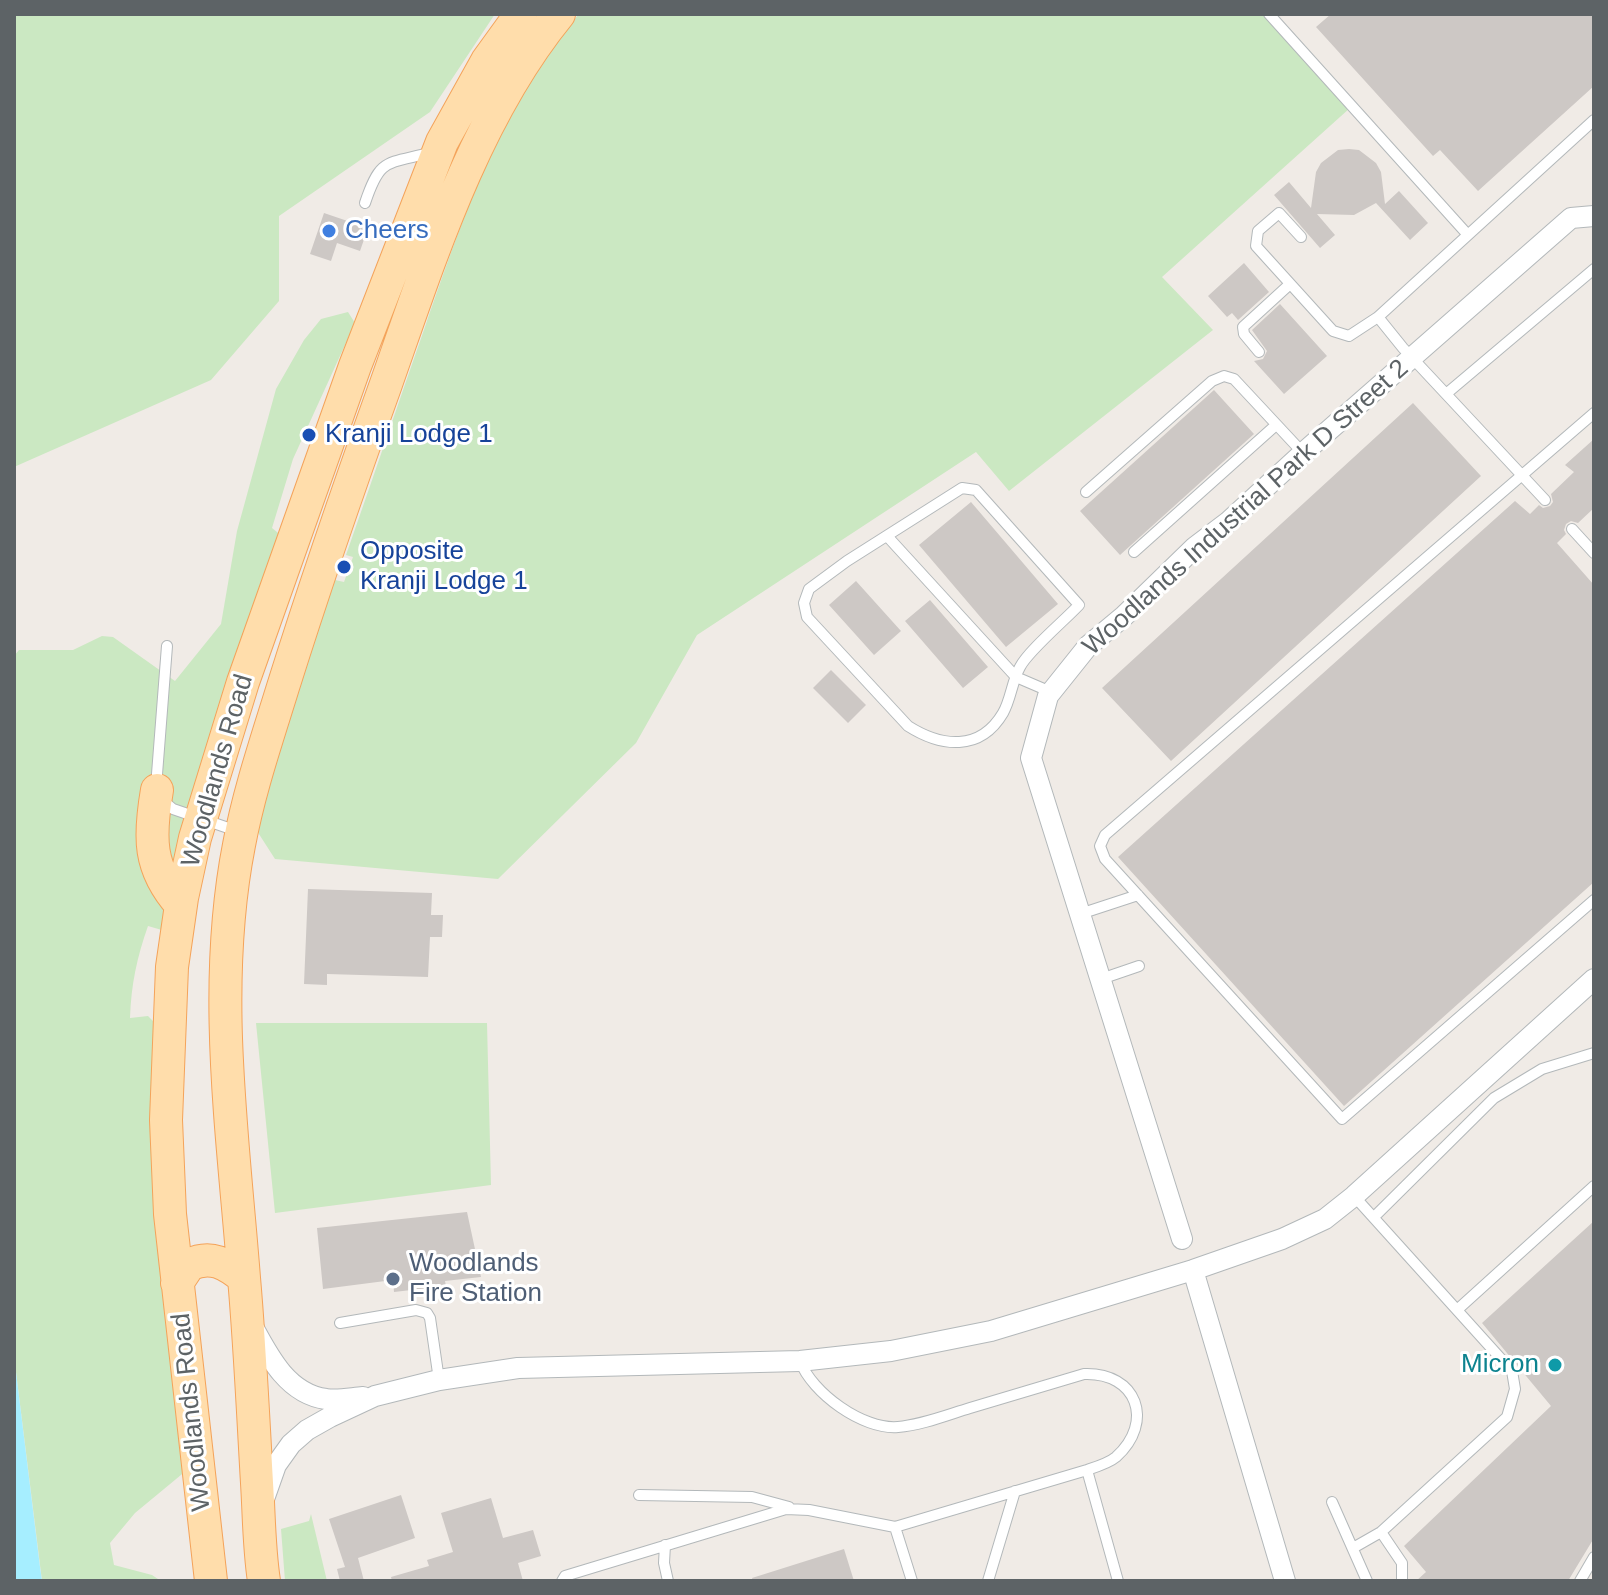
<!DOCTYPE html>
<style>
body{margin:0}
#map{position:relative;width:1608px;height:1595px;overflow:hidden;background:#f0ebe6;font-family:Arial,sans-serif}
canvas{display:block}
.frame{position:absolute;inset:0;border:16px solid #5d6366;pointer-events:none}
</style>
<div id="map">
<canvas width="1608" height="1595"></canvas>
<div class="frame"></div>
</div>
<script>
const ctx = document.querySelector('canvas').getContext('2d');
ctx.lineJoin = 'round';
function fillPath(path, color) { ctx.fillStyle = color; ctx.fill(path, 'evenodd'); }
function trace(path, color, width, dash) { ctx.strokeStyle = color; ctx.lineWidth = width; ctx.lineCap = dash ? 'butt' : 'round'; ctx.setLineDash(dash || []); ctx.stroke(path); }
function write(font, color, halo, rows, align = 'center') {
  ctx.font = font + ' Arial,sans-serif'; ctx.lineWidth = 6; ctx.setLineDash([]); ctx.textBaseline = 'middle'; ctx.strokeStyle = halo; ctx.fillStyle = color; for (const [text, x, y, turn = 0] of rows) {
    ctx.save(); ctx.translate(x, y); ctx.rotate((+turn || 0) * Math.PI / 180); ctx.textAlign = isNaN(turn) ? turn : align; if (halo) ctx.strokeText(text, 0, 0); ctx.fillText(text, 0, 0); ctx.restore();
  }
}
const green = new Path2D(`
 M14 14H495L430 112 279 216V301L211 380 14 467Z
 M579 14H1265L1350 108 1162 277 1213 330 1009 491 976 452 697 635 636 743 498 879 275 859 257 831 294 694 335 580 344 582 353 557 346 555C373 478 399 401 426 324 462 221 504 94 579 14Z
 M348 312 355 323 293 459 272 528 282 536 172 933 148 926C137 957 131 985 130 1018L148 1016 158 1026 187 1470 135 1513 110 1543 114 1565 152 1575 161 1581H42L14 1356V656L19 650H73L102 636 113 637 175 681 221 624 237 531 276 389 304 340 321 319Z
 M256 1023H487L491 1185 275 1213Z
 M311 1514 327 1581H285L281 1529 309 1521Z`);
const water = new Path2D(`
 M14 1356 40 1567 42 1581H14Z`);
const building = new Path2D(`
 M1331 14H1594V86L1478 191 1440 150 1433 156 1316 27Z
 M1349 149 1359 150 1376 163 1381 172 1385 204 1399 191 1428 223 1410 240 1376 203 1354 215 1317 214 1335 235 1320 248 1274 195 1289 182 1311 208 1316 172 1321 163 1338 150Z
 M324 213 368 228 360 251 337 243 331 261 310 254Z
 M1244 263 1269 292 1238 320 1232 313 1227 317 1208 296Z
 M1280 304 1327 356 1284 394 1254 361 1263 359 1267 351 1252 330Z
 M1214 390 1254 434 1120 555 1080 511Z
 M1413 403 1481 476 1171 761 1102 688Z
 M1594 439V508L1578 523 1571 521 1566 524 1564 530 1566 534 1557 543 1594 585V882L1344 1106 1118 857 1515 501 1530 514 1539 505 1543 508 1550 506 1553 502 1551 494 1574 472 1565 465Z
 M971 502 1058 604 1006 647 919 545Z
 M856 581 901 631 874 655 829 605Z
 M930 600 988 667 963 688 905 621Z
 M831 670 866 705 848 723 813 688Z
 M308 889 432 893 431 915H443L442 937H430L428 977 327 974V985L304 984Z
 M467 1212 481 1277 445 1281 446 1286 394 1292 393 1280 323 1289 317 1228Z
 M1594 1221V1538L1568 1581H1416L1426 1572 1404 1546 1551 1406 1482 1323Z
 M401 1495 415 1538 358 1558 364 1581H340L337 1569 345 1567 329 1519Z
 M491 1498 503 1538 533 1530 541 1556 518 1563 523 1581H392L391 1577 429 1566 427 1560 453 1552 441 1513Z
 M844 1549 854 1581H753L752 1578Z`);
const service = new Path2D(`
 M1269 14 1468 235
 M365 203C380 158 386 164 429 153
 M1301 237 1279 213 1258 231 1256 246 1333 331 1349 336 1378 317 1594 120
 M1378 317 1403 348 1545 500
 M1259 352 1244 334 1243 327 1290 284
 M1446 394 1594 269
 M1594 413 1105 835 1100 846 1105 859 1342 1119 1594 900
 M962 488 976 490 1079 605C1065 620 1028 651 1020 667 1012 681 1011 699 1003 713 980 752 941 747 908 726L807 617 804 603 809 589 847 561Z
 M1086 492 1212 381 1224 376 1234 379 1303 453
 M1572 529 1594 553
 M887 536 1016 677 1051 692
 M1134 552 1276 425
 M167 646 157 774 160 798 173 809 237 831
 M1080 914 1138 895
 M1101 979 1139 966
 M1374 1217 1494 1098 1542 1069 1594 1053
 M1457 1310 1594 1186
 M340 1323 416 1310 427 1313 430 1318 439 1380
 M1087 1470 1118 1581
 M639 1495 752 1497 789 1507
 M1332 1502 1367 1581
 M895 1527 912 1581
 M1381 1532 1402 1563V1581
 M665 1545 664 1563 668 1581
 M1353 1548 1381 1532 1507 1417 1515 1389 1512 1371 1354 1196
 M562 1581 565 1576 786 1509 809 1510 895 1527 1087 1470C1096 1467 1109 1463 1116 1457 1155 1422 1137 1372 1084 1374 1046 1385 1008 1397 970 1408 947 1415 922 1425 898 1427 863 1430 812 1393 800 1361
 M988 1581 1015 1491
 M1580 1581 1594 1557`);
const minor = new Path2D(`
 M1182 1239 1031 758 1048 696 1088 646 1124 616 1195 547 1228 522 1303 453 1571 218 1594 216
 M1193 1270 1285 1581
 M253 1327C269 1357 288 1394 326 1399 337 1401 351 1398 363 1397
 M264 1499 276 1465 291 1444 307 1430 330 1417 375 1396 439 1380 518 1368 800 1361 891 1351 991 1331 1193 1270 1282 1239 1325 1219 1354 1196 1594 979`);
const primary = new Path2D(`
 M157 790C149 837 148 868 181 905
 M177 1283 189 1265C211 1254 227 1264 244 1278
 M211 1581 170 1214 166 1120 172 967 182 898 195 838 243 682 355 366 442 142 487 61 521 14
 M264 1581C259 1549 259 1515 257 1483 253 1415 250 1346 244 1278 233 1135 211 988 239 845 249 791 267 739 283 687 315 585 350 484 386 384 430 259 474 118 559 14`);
const markers = [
 [329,231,8,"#3f7fe0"],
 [309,435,8,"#1a4fb4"],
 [344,567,8,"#1a4fb4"],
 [393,1279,8,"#5c6f8a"],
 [1555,1365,8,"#0f9aa8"]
];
const shopNames = [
 ["Cheers",345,231]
];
const transitNames = [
 ["Kranji Lodge 1",325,435],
 ["Opposite",360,552],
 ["Kranji Lodge 1",360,582]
];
const streetNames = [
 ["Woodlands Industrial Park D Street 2",1246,508,-42],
 ["Woodlands Road",218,771,-74],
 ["Woodlands Road",192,1412,-96]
];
const serviceNames = [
 ["Woodlands",409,1264],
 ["Fire Station",409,1294]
];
const cultureNames = [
 ["Micron",1539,1365]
];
fillPath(green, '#cbe8c2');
fillPath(water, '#a6eeff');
fillPath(building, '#cdc8c5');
trace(service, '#b3b8ba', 12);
trace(minor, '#b3b8ba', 22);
trace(primary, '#f4a35a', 34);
trace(service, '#fff', 10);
trace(minor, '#fff', 20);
trace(primary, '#ffddab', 32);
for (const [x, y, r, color] of markers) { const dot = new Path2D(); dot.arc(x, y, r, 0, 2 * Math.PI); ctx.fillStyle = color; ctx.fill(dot); trace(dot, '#fff', 3); }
write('26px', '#366cbe', '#fff', shopNames, 'left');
write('26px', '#164399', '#fff', transitNames, 'left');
write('26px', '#5d6366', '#fff', streetNames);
write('26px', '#4e5e75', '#fff', serviceNames, 'left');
write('26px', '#0d838f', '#fff', cultureNames, 'right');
</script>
